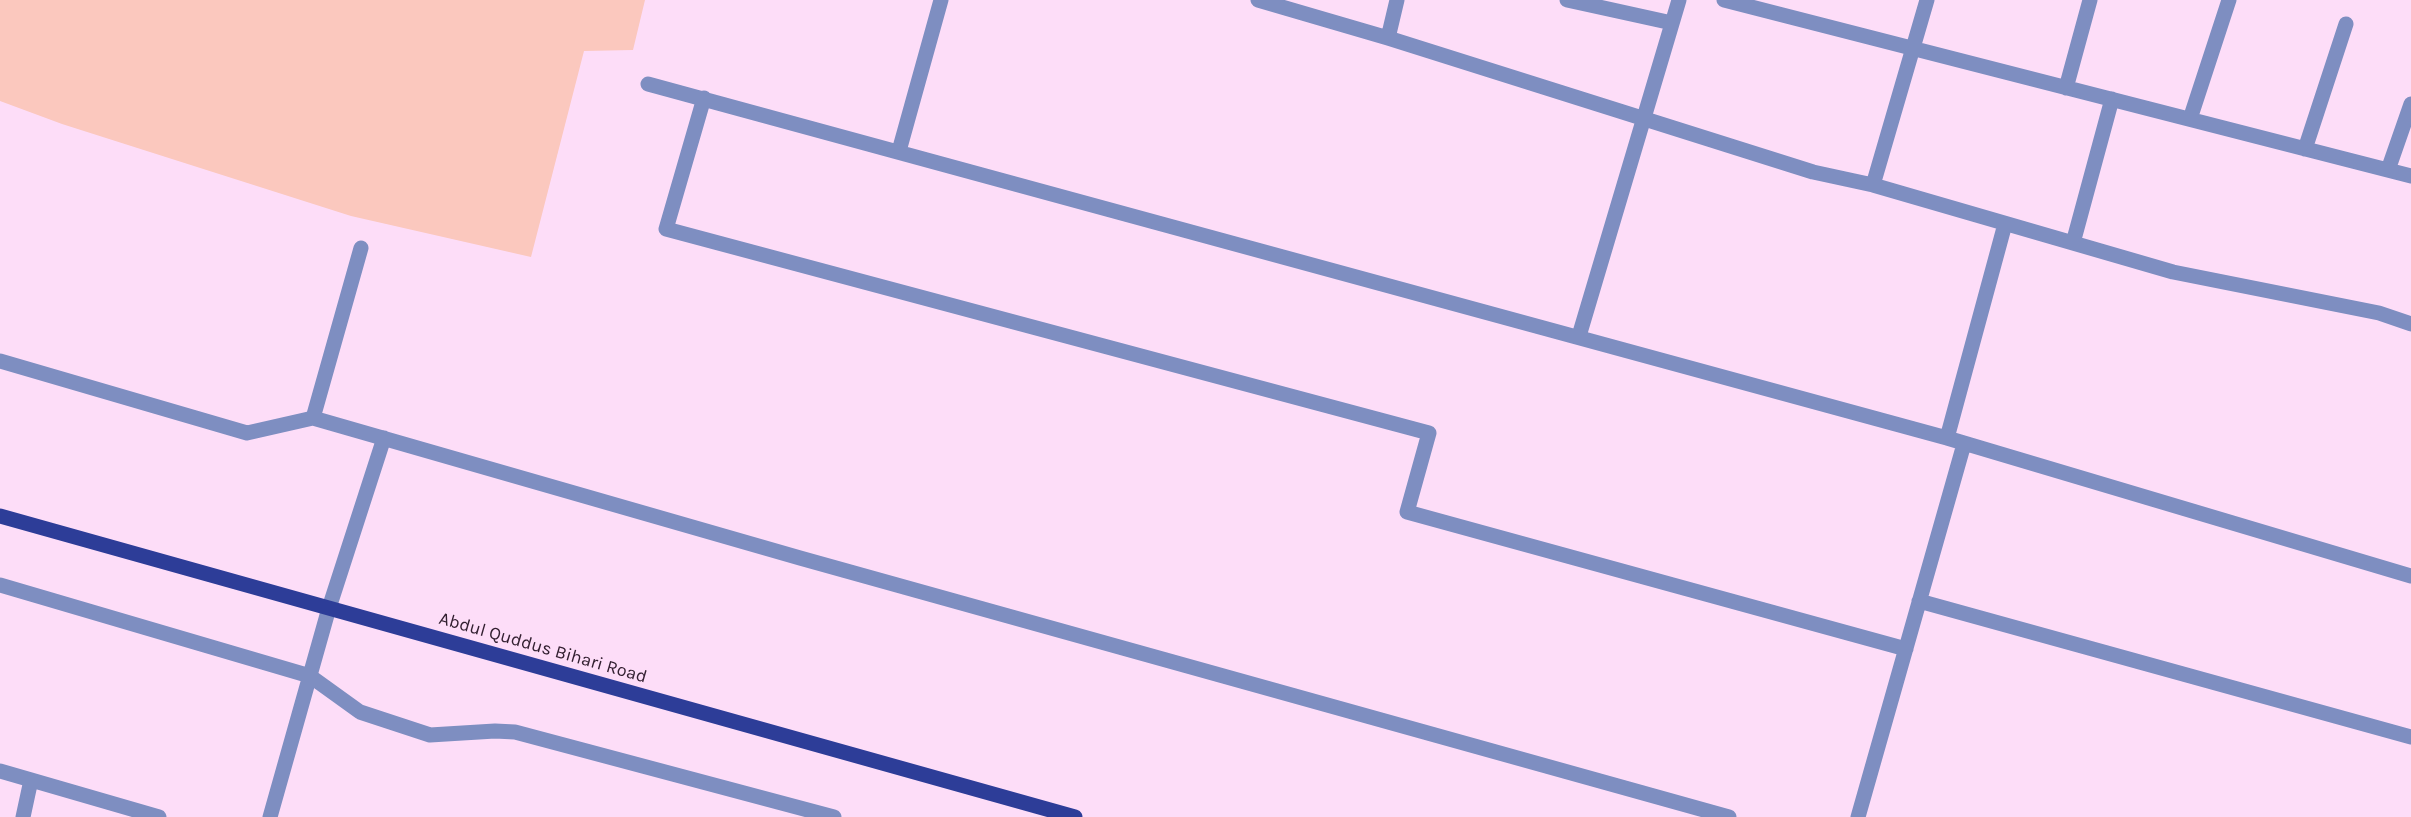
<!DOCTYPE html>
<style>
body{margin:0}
canvas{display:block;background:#fdddf8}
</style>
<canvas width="2411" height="817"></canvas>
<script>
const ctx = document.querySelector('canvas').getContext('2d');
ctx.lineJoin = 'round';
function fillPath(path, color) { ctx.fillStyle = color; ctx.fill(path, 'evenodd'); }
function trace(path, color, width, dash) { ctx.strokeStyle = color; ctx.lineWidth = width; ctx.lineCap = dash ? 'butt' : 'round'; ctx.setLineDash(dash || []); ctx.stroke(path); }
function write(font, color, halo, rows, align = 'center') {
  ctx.font = font + ' Karla,sans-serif'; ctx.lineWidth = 6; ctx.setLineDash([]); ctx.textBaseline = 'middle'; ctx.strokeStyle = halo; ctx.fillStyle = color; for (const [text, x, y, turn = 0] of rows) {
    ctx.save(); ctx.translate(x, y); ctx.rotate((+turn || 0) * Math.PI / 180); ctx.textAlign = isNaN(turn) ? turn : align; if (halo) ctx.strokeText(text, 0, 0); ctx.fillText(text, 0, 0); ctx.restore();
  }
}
const green = new Path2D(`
 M0 0H645L633 50 584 51 531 257 351 216 62 124 0 101Z`);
const minor = new Path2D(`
 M1258 0 1388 38 1813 172 1873 185 2173 272 2379 313 2411 324
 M1567 0 1672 23
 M1724 0 2411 176
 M1388 38 1397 0
 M648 84 1947 438 2411 576
 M2066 88 2090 0
 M704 98 666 229 1429 433 1407 512 1906 649
 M2190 119 2229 0
 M2305 149 2346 24
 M899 151 941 0
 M2388 170 2411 104
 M1873 185 1927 0
 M2073 243 2112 99
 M361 248 313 418 800 558 1729 817
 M1579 336 1679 0
 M0 361 247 433 313 418
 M1947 438 2005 224
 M0 585 310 676 360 712 430 735 495 731 515 732 834 817
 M1919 601 2411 737
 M0 771 159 817
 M23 817 31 780
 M270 817 329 608 384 438
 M1858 817 1964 444`);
const major = new Path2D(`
 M0 516 1075 817`);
const streetNames = [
 ["Abdul Quddus Bihari Road",543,648,16]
];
fillPath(green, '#fbc8be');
trace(minor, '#7e8ec1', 15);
trace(major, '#2d3d98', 15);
write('18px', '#332031', '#fdddf8', streetNames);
</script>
